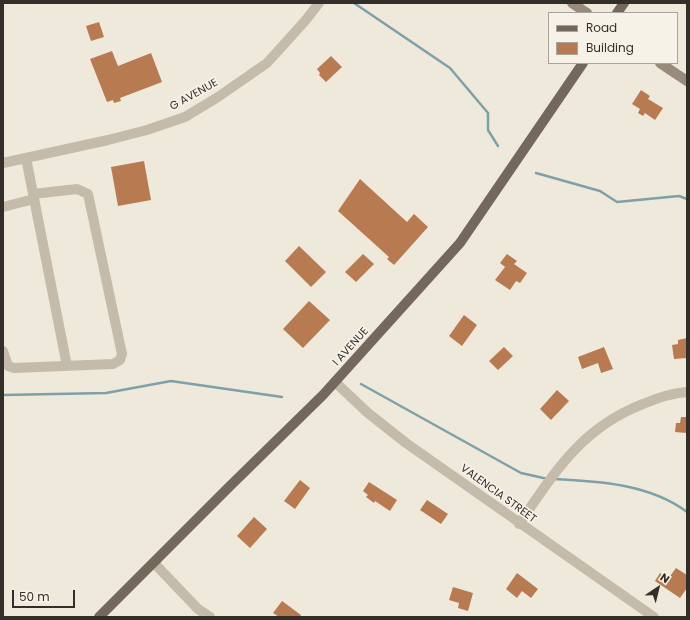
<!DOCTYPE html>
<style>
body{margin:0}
#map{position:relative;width:690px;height:620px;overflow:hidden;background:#efe9dc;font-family:Poppins,sans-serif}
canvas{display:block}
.frame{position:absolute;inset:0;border:4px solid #342e28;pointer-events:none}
.legend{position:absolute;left:548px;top:12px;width:130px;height:52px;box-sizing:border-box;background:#f7f2e8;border:1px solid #a9a49b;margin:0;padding:5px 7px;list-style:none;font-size:12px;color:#342e28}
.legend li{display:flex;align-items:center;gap:8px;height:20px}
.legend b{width:20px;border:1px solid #a9a49b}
.north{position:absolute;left:638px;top:568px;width:40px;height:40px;-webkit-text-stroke:3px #f7f2e8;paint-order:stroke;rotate:35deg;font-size:11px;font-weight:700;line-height:16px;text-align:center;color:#342e28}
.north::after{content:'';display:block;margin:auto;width:14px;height:18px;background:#342e28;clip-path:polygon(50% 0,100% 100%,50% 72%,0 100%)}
.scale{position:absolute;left:12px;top:590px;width:63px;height:18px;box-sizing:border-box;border:2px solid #342e28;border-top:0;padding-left:5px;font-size:12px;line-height:14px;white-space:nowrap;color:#342e28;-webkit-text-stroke:3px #f7f2e8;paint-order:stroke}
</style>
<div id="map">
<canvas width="690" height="620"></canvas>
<div class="frame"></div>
<ul class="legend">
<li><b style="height:5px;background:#74675b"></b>Road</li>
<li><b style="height:11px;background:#b87a51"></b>Building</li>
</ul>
<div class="north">N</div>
<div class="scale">50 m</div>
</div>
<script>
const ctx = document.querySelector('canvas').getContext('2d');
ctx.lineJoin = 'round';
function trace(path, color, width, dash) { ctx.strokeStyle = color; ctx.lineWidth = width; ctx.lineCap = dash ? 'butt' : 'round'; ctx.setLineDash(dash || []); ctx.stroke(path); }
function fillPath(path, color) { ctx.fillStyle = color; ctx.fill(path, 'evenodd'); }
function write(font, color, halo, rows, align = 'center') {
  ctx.font = font + ' Poppins,sans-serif'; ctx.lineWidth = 3.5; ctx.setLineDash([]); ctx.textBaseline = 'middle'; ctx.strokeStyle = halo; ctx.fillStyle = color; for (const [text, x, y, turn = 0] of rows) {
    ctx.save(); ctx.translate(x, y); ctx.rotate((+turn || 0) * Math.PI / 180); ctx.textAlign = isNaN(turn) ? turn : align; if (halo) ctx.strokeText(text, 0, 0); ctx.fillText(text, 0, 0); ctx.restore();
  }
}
const stream = new Path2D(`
 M354 3 450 68 488 113V130L498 146
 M536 173 600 191 617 202 679 196 687 199
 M361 384 521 473 548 479
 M3 395 106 393 171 381 282 397
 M553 479C598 481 650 484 687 512`);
const building = new Path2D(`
 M99 22 104 37 91 41 86 26Z
 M112 51 118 66 151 53 162 82 120 98 121 101 114 103 113 100 107 102 90 59Z
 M331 56 342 67 326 82 319 75 320 73 317 69Z
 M641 90 650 96 648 99 663 108 655 120 645 113 643 116 638 113 640 109 632 104Z
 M144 161 151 200 118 206 111 167Z
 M360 179 407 222 414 214 428 227 394 265 387 259 389 257 338 211Z
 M299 246 326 272 311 287 285 261Z
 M363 254 374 264 356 282 345 272Z
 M507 254 517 261 514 264 527 273 520 283 516 281 510 290 495 280 505 267 500 263Z
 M309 301 330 320 303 348 283 329Z
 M464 315 477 325 462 346 449 336Z
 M687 338V358L674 359 672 345 678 344V340Z
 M504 347 513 356 498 370 489 361Z
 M604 347 613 369 601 373 598 363 582 369 578 357Z
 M557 390 569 401 551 420 540 409Z
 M681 417H687V433L675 432 676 423H680Z
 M300 480 310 488 295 509 284 501Z
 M369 482 397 500 390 511 375 501 374 503 366 497 368 495 363 491Z
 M427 500 448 514 441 524 420 510Z
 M254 517 267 529 250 548 237 536Z
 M676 568 687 575V588L680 598 655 581 660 573 668 579Z
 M517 573 538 589 531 598 522 591 517 598 506 589Z
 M453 587 473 593 468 611 458 608 459 603 449 600Z
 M282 601 301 615 300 617H279L273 613Z`);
const street = new Path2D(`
 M26 158 67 366
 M3 163 108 140 147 130 185 117 218 97 267 63 305 21 319 3
 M3 207 34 199
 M3 351 8 366 14 368 113 364 120 360 122 354 88 194 77 189 33 194
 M335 382 368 413 406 443 654 617
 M519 524C555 472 581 428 643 404 657 398 672 393 687 392
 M154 563 198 609 210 617`);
const secondary = new Path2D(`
 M572 3 587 13
 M660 63 687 81`);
const primary = new Path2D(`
 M617 13 624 3
 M99 617 230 486 323 395 460 243 583 63`);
const streetNames = [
 ["G AVENUE",194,95,-29],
 ["I AVENUE",351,347,-48],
 ["VALENCIA STREET",498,494,36]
];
trace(stream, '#7ea0a8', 2.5);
fillPath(building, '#b87a51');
trace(street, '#c5bbaa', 10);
trace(secondary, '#998a7b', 10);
trace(primary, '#74675b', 10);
write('11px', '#342e28', '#f7f2e8', streetNames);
</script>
